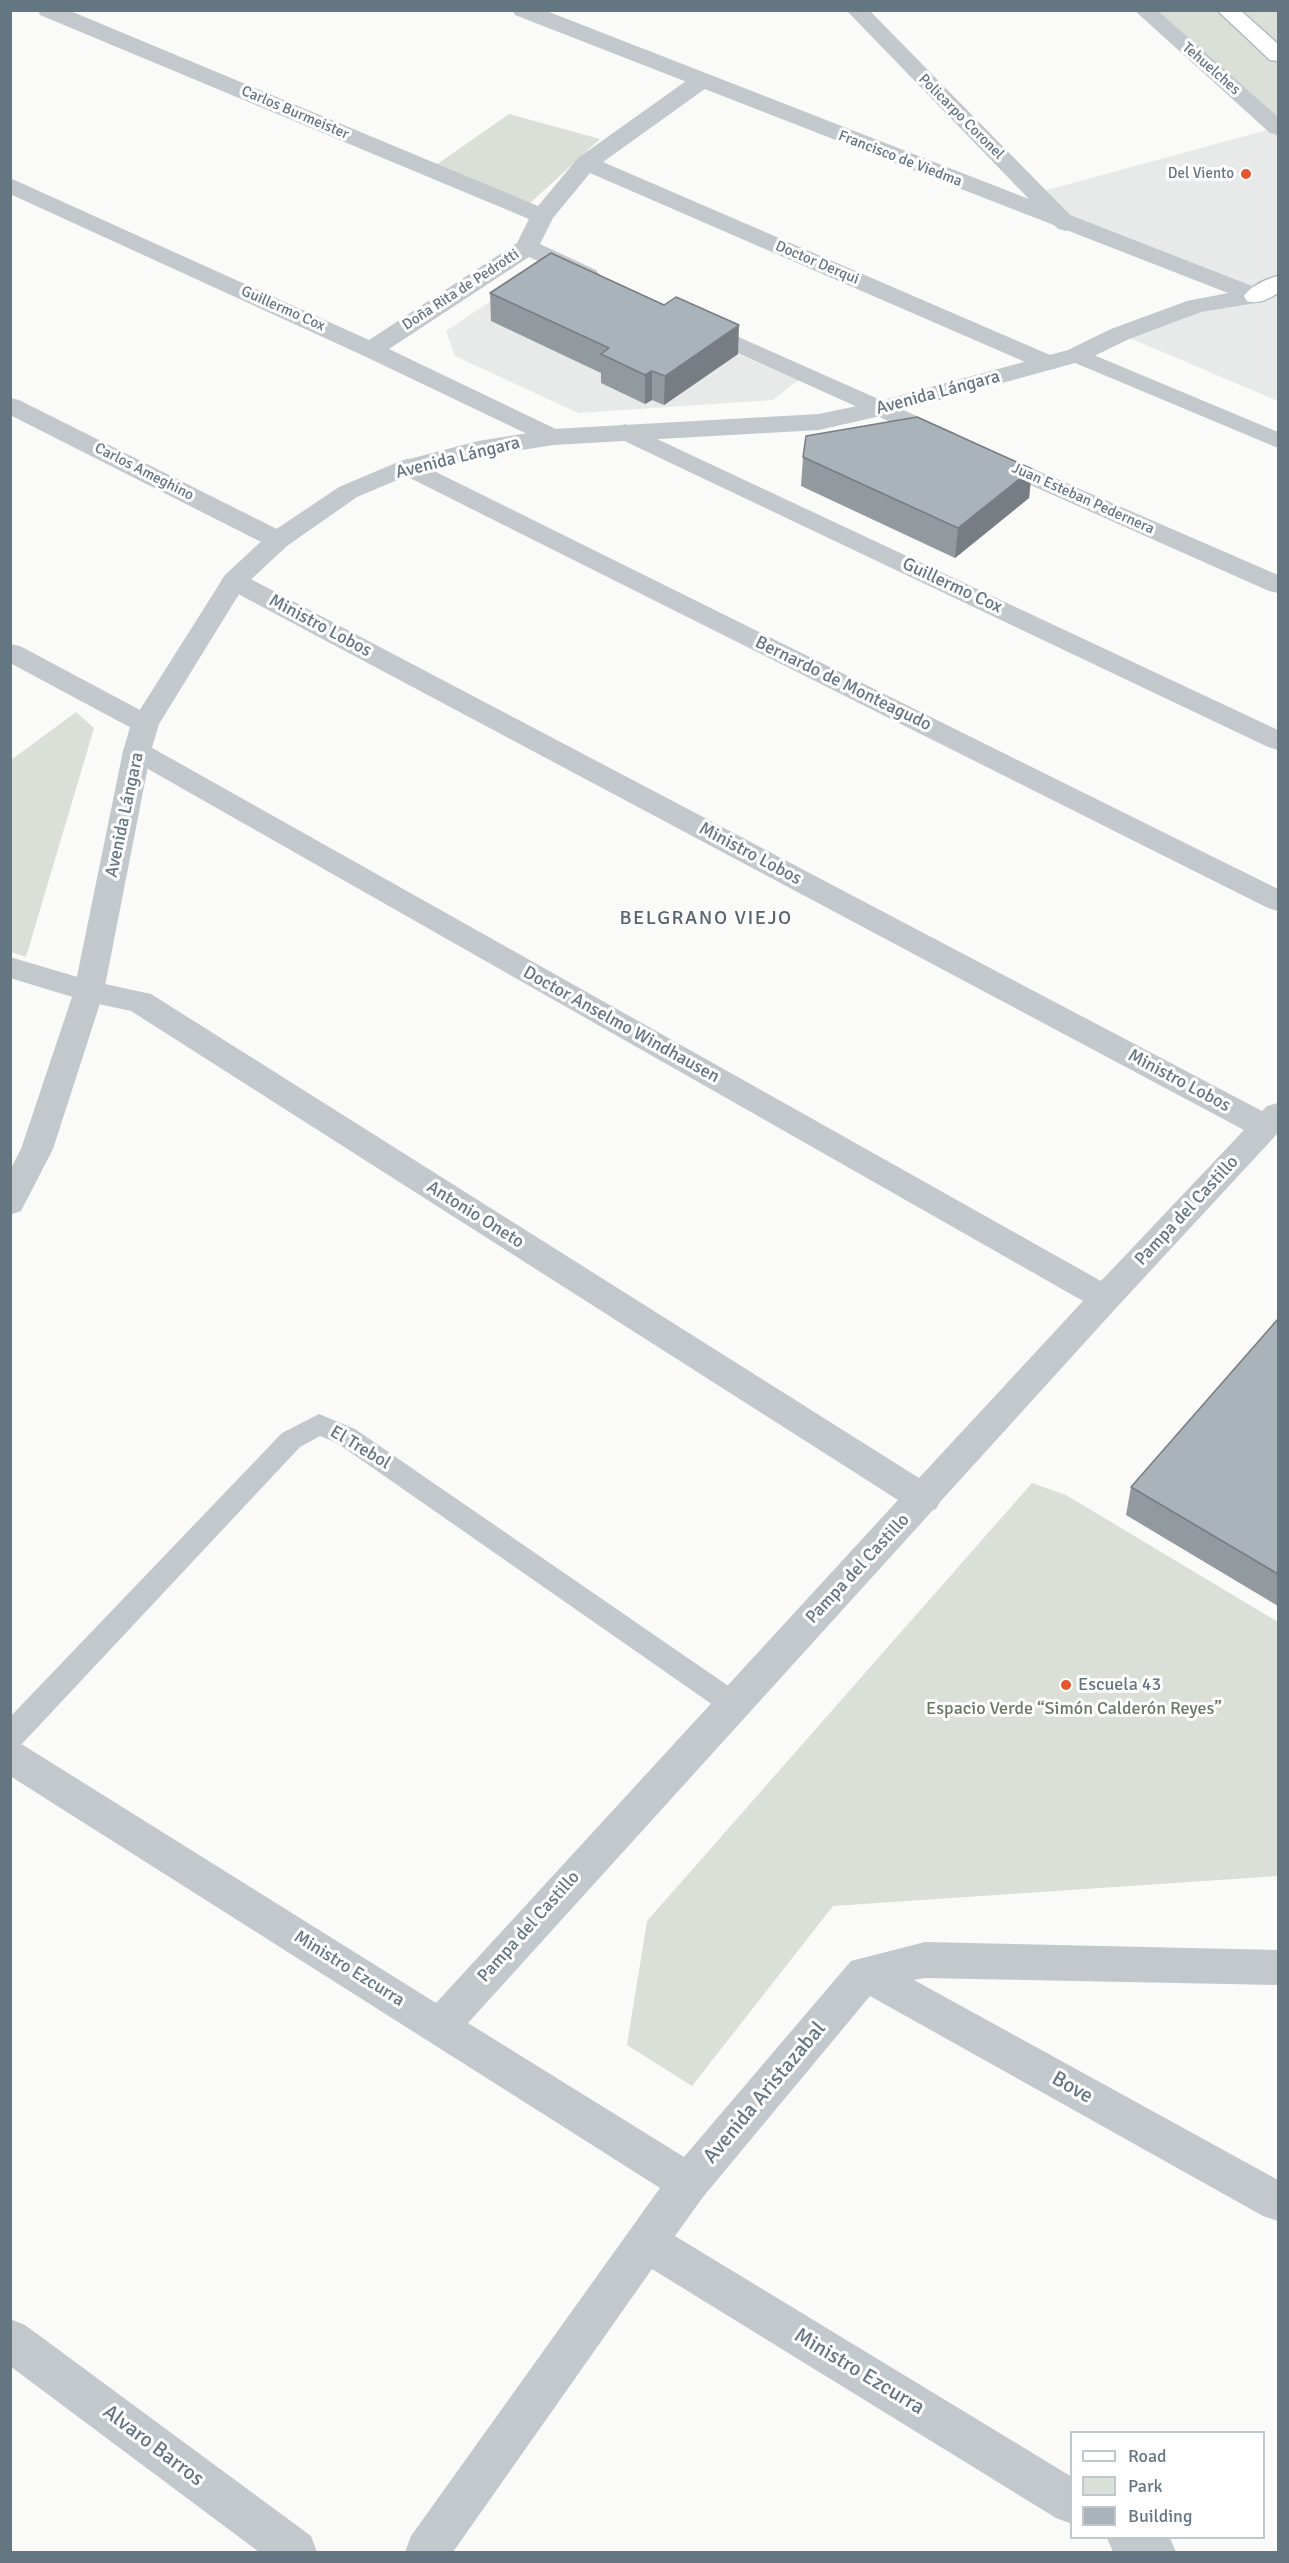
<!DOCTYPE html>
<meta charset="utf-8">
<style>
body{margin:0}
#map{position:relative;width:1289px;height:2563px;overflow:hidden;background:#fafaf8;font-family:Signika,sans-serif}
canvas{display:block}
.frame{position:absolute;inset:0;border:12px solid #657683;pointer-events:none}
.legend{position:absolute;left:1070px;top:2431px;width:195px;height:108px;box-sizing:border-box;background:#fff;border:2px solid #c1c8cd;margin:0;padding:8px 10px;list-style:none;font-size:18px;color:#657683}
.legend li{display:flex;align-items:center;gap:12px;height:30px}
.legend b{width:30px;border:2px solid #c1c8cd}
</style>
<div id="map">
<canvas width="1289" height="2563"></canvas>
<div class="frame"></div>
<ul class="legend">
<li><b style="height:8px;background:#fff"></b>Road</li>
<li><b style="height:16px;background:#dadfd7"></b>Park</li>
<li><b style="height:16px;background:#aab3b9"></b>Building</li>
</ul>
</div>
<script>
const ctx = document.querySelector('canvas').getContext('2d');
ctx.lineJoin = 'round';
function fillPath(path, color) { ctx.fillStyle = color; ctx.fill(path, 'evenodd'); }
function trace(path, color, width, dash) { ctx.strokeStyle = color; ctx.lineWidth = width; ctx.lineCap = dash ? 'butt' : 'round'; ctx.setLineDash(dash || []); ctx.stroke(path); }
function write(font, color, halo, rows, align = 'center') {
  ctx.font = font + ' Signika,sans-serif'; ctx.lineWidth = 6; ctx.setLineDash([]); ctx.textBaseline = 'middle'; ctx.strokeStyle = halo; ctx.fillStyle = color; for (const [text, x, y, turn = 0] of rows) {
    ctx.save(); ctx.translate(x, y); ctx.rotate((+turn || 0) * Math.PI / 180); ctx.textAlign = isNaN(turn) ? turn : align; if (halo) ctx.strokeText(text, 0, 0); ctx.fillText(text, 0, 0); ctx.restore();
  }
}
const built = new Path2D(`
 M1278 127V401L1120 334 1254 296 1066 224 1036 193Z
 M544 265 738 354 798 380 773 400 578 413 455 356 446 331Z`);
const green = new Path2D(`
 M1144 11H1278V128Z
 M509 114 600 139 528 205 433 167Z
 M76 712 94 728 26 957 11 952V760Z
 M1032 1483 1066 1495 1278 1622V1876L833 1906 692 2086 627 2045 647 1921Z`);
const service = new Path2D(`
 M319 1414 355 1429 743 1696 747 1704 743 1712 733 1716 723 1712 337 1443 320 1436 300 1447 20 1746 10 1749V1717L282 1433Z`);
const minor = new Path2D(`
 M38 10H68L538 206 578 158 693 76 701 74 709 76 712 81 709 86 603 162 1057 358 1060 363 1057 368 1048 370 1039 368 590 173 553 218 540 244 596 270 600 275 596 280 588 282 580 280 529 257 389 349 562 432 566 437 562 442 553 445 544 442 362 355 10 194V178L369 340 517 243 529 219 40 15Z
 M846 10H869L1074 219 1078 224 1074 229 1066 231 1058 229Z
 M1134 10H1157L1278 117V135L1270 133Z
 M698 319 955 433 959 438 955 443 946 446 937 443 689 331 686 326 689 321Z
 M1077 348 1278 432V448L1068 360 1065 355 1068 350Z
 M10 398 19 400 287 534 291 540 287 546 278 548 269 546 10 415Z
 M625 424 1278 730V750L1268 747 616 437 612 432 616 427Z
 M990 450 1278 575V593L1269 591 981 463 977 458 981 453Z
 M407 459 416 462 1278 889V911L1268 908 398 472 394 467 398 462Z
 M234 573 243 575 1262 1111 1267 1106 1278 1103V1133L1117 1307 940 1502 936 1509 933 1510 468 2023 684 2157 851 1961 925 1942 1278 1950V1985L925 1978 914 1980 1278 2180V2221L1263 2216 870 1996 703 2197 675 2236 1072 2477V2524L1056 2518 652 2269 453 2552H405L411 2536 660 2188 10 1776V1740L23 1745 436 2003 898 1500 131 1011 89 1002 10 978V957L91 981 151 994 919 1478 1083 1301 127 757 123 751 127 745 137 742 147 745 1101 1281 1244 1130 225 587 221 581 225 575Z
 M10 644 20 646 155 718 159 724 155 730 145 733 135 730 10 663Z
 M1107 2538H1170L1176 2552H1113Z`);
const tertiary = new Path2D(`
 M513 10H544L1265 291 1268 296 1265 301 1256 303 1201 312 1129 339 1086 360 889 414 819 430 553 445 479 457 416 472 357 497 287 546 244 586 159 724 151 751 104 991 53 1149 21 1211 10 1215V1170L21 1149 74 991 123 751 131 724 225 575 269 534 339 487 398 462 478 441 553 429 819 414 876 402 1068 350 1111 329 1187 301 1228 293 515 15Z
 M10 2319 25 2325 311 2536 317 2552H259L10 2366Z`);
const secondary = new Path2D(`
 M1217 10H1240L1278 44V61L1270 60Z
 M1278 276V293C1268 299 1260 304 1247 301L1244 296C1251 286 1266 279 1278 276Z`);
const wall = new Path2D(`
 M490 293 738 354 664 405 652 400 645 404 601 383V373L491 321Z
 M803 457 1032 469 1029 498 955 558 801 486Z
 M1278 1319V1606L1126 1515 1131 1487Z`);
const shadedWall = new Path2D(`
 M739 325 738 354 664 405 665 376Z
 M652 371V400L645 404V375Z
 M1032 469 1029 498 955 558 958 528Z`);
const building = new Path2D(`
 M551 253 664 305 676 297 739 325 665 376 652 371 645 375 601 354 609 348 490 293Z
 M917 417 1032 469 958 528 803 457 806 436Z
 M1278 1319V1574L1131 1487Z`);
const markers = [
 [1246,174,6,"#e4572e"],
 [1066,1685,6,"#e4572e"]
];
const farStreetnames = [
 ["Tehuelches",1211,69,41],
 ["Carlos Burmeister",295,113,23],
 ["Policarpo Coronel",961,117,45],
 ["Francisco de Viedma",900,159,21],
 ["Doctor Derqui",817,263,23],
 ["Doña Rita de Pedrotti",461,290,-33],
 ["Guillermo Cox",283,309,24],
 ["Carlos Ameghino",144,472,27],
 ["Juan Esteban Pedernera",1083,499,24]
];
const farPoinames = [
 ["Del Viento",1234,174]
];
const streetNames = [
 ["Avenida Lángara",938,393,-15],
 ["Avenida Lángara",458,458,-14],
 ["Guillermo Cox",952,586,25],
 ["Ministro Lobos",320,626,28],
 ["Bernardo de Monteagudo",843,684,26],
 ["Avenida Lángara",125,815,-78],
 ["Ministro Lobos",750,854,28],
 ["Doctor Anselmo Windhausen",621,1025,29],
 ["Ministro Lobos",1179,1081,28],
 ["Pampa del Castillo",1187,1211,-47],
 ["Antonio Oneto",475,1215,32],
 ["El Trebol",360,1448,31],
 ["Pampa del Castillo",858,1569,-47],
 ["Pampa del Castillo",529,1927,-48],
 ["Ministro Ezcurra",349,1969,32]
];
const poiNames = [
 ["Escuela 43",1078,1685]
];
const parkNames = [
 ["Espacio Verde “Simón Calderón Reyes”",1074,1709]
];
const neighbourhoodNames = [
 ["BELGRANO VIEJO",706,919]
];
const nearStreetnames = [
 ["Bove",1072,2088,29],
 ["Avenida Aristazabal",765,2093,-50],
 ["Ministro Ezcurra",859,2372,31],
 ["Alvaro Barros",153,2446,37]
];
fillPath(built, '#e8e9e9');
fillPath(green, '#dadfd7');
trace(secondary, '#b3babf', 3);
fillPath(service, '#c3c8cc');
fillPath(minor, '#c3c8cc');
fillPath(tertiary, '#c3c8cc');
fillPath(secondary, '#fff');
fillPath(wall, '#929a9f');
fillPath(shadedWall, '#777d82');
fillPath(building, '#aab3b9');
trace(building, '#777d82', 1.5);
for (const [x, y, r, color] of markers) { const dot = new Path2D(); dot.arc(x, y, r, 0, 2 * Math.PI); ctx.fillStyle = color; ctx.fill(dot); trace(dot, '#fff', 2); }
write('15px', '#657683', '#fff', farStreetnames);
write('15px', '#657683', '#fff', farPoinames, 'right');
write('18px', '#657683', '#fff', streetNames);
write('18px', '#657683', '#fff', poiNames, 'left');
write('18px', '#687a64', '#fff', parkNames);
ctx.letterSpacing = '1.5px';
write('20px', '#57646e', '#fff', neighbourhoodNames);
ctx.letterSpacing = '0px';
write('21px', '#657683', '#fff', nearStreetnames);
</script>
